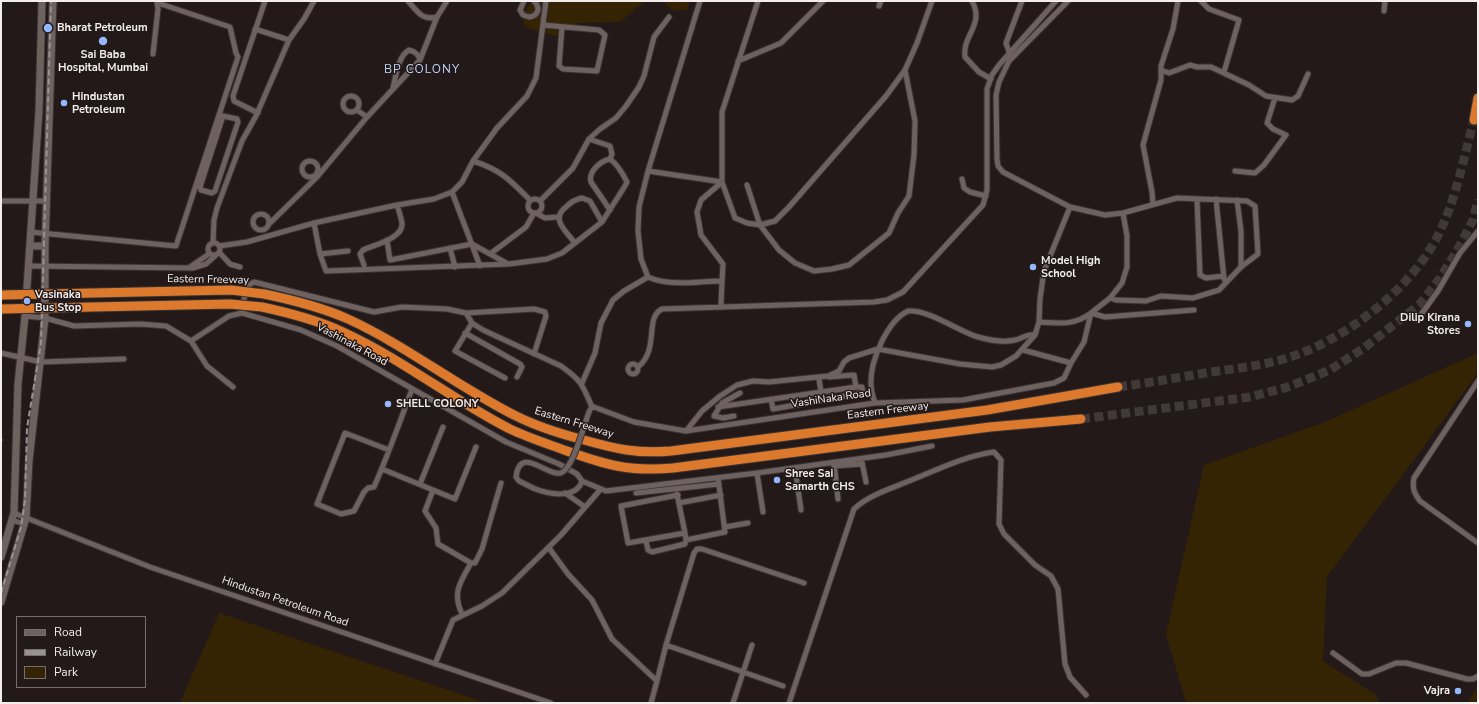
<!DOCTYPE html>
<style>
body{margin:0}
#map{position:relative;width:1479px;height:704px;overflow:hidden;background:#221918;font-family:"Nunito Sans",sans-serif}
canvas{display:block}
.frame{position:absolute;inset:0;border:2px solid #f3edec;pointer-events:none}
.legend{position:absolute;left:16px;top:616px;width:130px;height:72px;box-sizing:border-box;background:#221918;border:1px solid #766e6d;margin:0;padding:5px 7px;list-style:none;font-size:12px;color:#f3edec}
.legend li{display:flex;align-items:center;gap:8px;height:20px}
.legend b{width:20px;border:1px solid #766e6d}
</style>
<div id="map">
<canvas width="1479" height="704"></canvas>
<div class="frame"></div>
<ul class="legend">
<li><b style="height:5px;background:#6d6260"></b>Road</li>
<li><b style="height:5px;background:#9a9291"></b>Railway</li>
<li><b style="height:11px;background:#352404"></b>Park</li>
</ul>
</div>
<script>
const ctx = document.querySelector('canvas').getContext('2d');
ctx.lineJoin = 'round';
function fillPath(path, color) { ctx.fillStyle = color; ctx.fill(path, 'evenodd'); }
function trace(path, color, width, dash) { ctx.strokeStyle = color; ctx.lineWidth = width; ctx.lineCap = dash ? 'butt' : 'round'; ctx.setLineDash(dash || []); ctx.stroke(path); }
function write(font, color, halo, rows, align = 'center') {
  ctx.font = font + ' "Nunito Sans",sans-serif'; ctx.lineWidth = 3; ctx.setLineDash([]); ctx.textBaseline = 'middle'; ctx.strokeStyle = halo; ctx.fillStyle = color; for (const [text, x, y, turn = 0] of rows) {
    ctx.save(); ctx.translate(x, y); ctx.rotate((+turn || 0) * Math.PI / 180); ctx.textAlign = isNaN(turn) ? turn : align; if (halo) ctx.strokeText(text, 0, 0); ctx.fillText(text, 0, 0); ctx.restore();
  }
}
const green = new Path2D(`
 M532 1H645L620 22 577 23 556 36 525 27 522 15Z
 M663 1H690L687 10 673 11Z
 M1478 353V373L1327 577 1323 661 1376 695 1380 703H1186L1166 634 1204 465 1325 422Z
 M219 613 487 703H180Z
 M1478 684V703H1468Z`);
const stream = new Path2D(`
 M1 440H2`);
const highwayTunnel = new Path2D(`
 M1118 387C1147 383 1176 378 1205 373 1230 369 1255 367 1280 360 1338 345 1406 294 1435 241 1455 205 1463 160 1474 120
 M1081 419 1250 397 1288 387 1330 370 1364 348 1420 304 1440 278 1457 251 1473 220 1478 200`);
const street = new Path2D(`
 M408 1C417 11 422 21 437 17
 M524 1 520 10 523 15 529 17C538 16 541 8 534 1
 M700 1 648 171 639 207 638 231 641 259 648 277C671 287 697 281 722 281L721 306
 M758 1 722 112V182L735 218 747 223 760 225 779 250 795 263 814 271 832 269 849 265 889 233 898 213 909 196 914 155 915 121 905 70
 M972 1C985 25 962 35 965 57L979 72 991 79
 M1068 1 1009 61 999 82 996 95 997 159 998 166 1003 172 1070 207 1105 215 1123 213 1177 198 1247 201 1255 206 1258 254 1241 267 1219 290 1193 298 1161 296 1146 301 1116 300 1110 298
 M1201 1 1209 9 1239 20 1224 72
 M879 6 881 1
 M1384 11 1385 1
 M543 25 599 30 605 35 597 71 563 69 559 66 562 27
 M255 29 289 40
 M1009 52 1006 43 1022 1
 M153 54 158 9 157 2
 M738 61 781 43 823 1
 M1161 70 1169 73 1190 65 1197 67H1211L1249 85 1266 96 1292 100 1298 96 1308 74
 M393 88C396 76 398 56 409 50 416 52 418 54 420 60
 M343 104a8 8 0 1 1 16 0a8 8 0 1 1-16 0Z
 M357 110 367 117
 M258 113 234 101 233 96 265 1
 M223 116 237 119 238 122 215 191 212 193 201 190 200 187Z
 M589 139 610 146 612 154 610 159
 M302 169a8 8 0 1 1 16 0a8 8 0 1 1-16 0Z
 M473 161C501 170 509 179 530 200
 M648 171 722 182
 M1235 171 1255 173 1264 165 1286 135 1273 129 1267 123 1275 98
 M962 179 964 188 970 192 986 196
 M747 185 760 225 775 221 789 207 886 96 905 70 917 43 932 1
 M452 192 480 266
 M528 206a7 7 0 1 1 14 0a7 7 0 1 1-14 0Z
 M1197 199 1200 275 1206 278 1224 276
 M1216 199 1224 279
 M1237 200 1241 231V267
 M1 201H47
 M540 201 573 168 589 139 600 129 616 118 626 106 639 87 644 76 654 37 669 17
 M1153 204 1152 192 1143 145 1161 80V66L1173 29 1178 1
 M536 213 545 218 558 217
 M253 222a8 8 0 1 1 16 0a8 8 0 1 1-16 0Z
 M270 223 317 177 367 117 420 60 437 17 447 1
 M314 223 320 254 348 251
 M30 232 176 246 238 57 236 53 230 27 158 3
 M387 240 390 260 472 244 508 264
 M208 249a6 6 0 1 1 12 0a6 6 0 1 1-12 0Z
 M213 243 214 220 217 208 242 141 256 116 289 40 304 19 314 1
 M575 243C566 231 550 219 566 207 571 202 576 199 582 198L590 201 602 222
 M219 246 247 242 314 223 397 205 434 199 452 192 462 182 473 161 497 128 527 96 536 78 546 1
 M450 248 455 267
 M219 252 230 264 240 267
 M320 254 326 271 509 264 547 259 562 253 602 222 625 186 627 182C623 174 617 164 610 159 600 161 588 172 591 182L610 210
 M490 254 526 227 534 213
 M364 265 360 254 363 250C374 245 404 238 402 223 401 217 399 211 397 205
 M28 266 193 268 206 264 215 256
 M190 267 209 254
 M722 281 723 264 701 235 697 212 701 200 722 182
 M243 306 246 287 254 282 374 312 402 307 447 309 466 313 472 323 483 330 561 366C582 381 582 384 592 407
 M466 313 534 309 545 312 546 316 534 354
 M25 316 45 318 74 326 140 324 166 326 191 341 229 316 242 313 301 330 337 346 506 442 559 464 577 474 582 481C576 500 547 494 533 488
 M1417 320 1438 291 1460 253 1478 231
 M1039 322C1059 323 1074 326 1091 313L1105 317 1194 310
 M472 323 455 351 505 378
 M465 333 520 364 522 367 517 377
 M191 341 207 366 233 387
 M1023 350 1071 363 1084 342 1091 313 1110 298 1122 283 1127 267V236L1123 213
 M1 353 41 362 124 359
 M628 369a5 5 0 1 1 10 0a5 5 0 1 1-10 0Z
 M638 367C660 349 644 318 662 309L874 302 887 300 903 292 983 205 987 190V89L992 75 999 65 1056 1
 M829 377 854 375 856 387
 M819 379 821 392
 M1478 381 1414 478C1412 488 1414 493 1420 501L1478 543
 M582 383 595 353 601 323 613 300 624 291 648 277
 M875 403C873 397 871 390 871 384 870 361 887 321 908 311 928 309 958 331 978 337 989 340 1003 343 1015 340 1022 339 1027 333 1035 335
 M718 407 856 387H862L863 393 773 409 771 399
 M589 412 591 408 594 407 634 422 686 431 875 403 963 400 1054 383 1064 378 1071 363
 M734 416 723 418 714 416 722 403 740 393
 M686 431 702 411 720 396 737 385 753 381 769 382 828 376 839 371 844 362 849 358 878 349 960 364 992 367 1001 365 1016 356 1035 335 1039 322 1040 299 1044 271 1070 207
 M389 450 345 433 317 504 341 514 354 511 364 492 368 488 374 487C388 455 400 422 412 389
 M834 462 838 499
 M862 462 866 482
 M834 466 862 464
 M795 468 801 510
 M382 469 455 499 476 447
 M757 473 763 512
 M582 481 606 491 757 473 886 455 932 446
 M420 484 443 427
 M433 490 425 511 436 528 438 544 471 563C460 582 452 593 462 614
 M565 493 585 507
 M636 493 719 484
 M677 494 685 533
 M678 495 621 506 628 543 685 533 686 540 725 532 718 478
 M679 503 721 495
 M14 513 150 567 551 703
 M12 520 24 524
 M725 527 748 523
 M646 541 648 550 652 552 685 544 686 540
 M549 548 568 574 592 600 612 639 657 681 651 703
 M471 563H475L482 549 501 483
 M666 645 783 686
 M1333 653 1362 674H1369L1396 663H1406L1467 679H1473L1478 676
 M435 664 453 620 482 606 502 593 561 535 600 490
 M657 681 666 645 694 553 697 549H702L804 583
 M733 703 752 645
 M789 703 854 509C869 495 890 489 909 481 937 470 964 456 994 452L1001 460 999 524 1004 534 1035 565 1051 576 1058 589 1065 664 1070 677 1086 695`);
const secondary = new Path2D(`
 M30 246H45
 M1 557 14 513 18 384 25 316 39 111 42 1
 M1 602 26 518 29 461 45 318V246L53 1`);
const highway = new Path2D(`
 M1474 120 1478 98
 M264 294C293 300 321 307 348 319 407 346 458 387 516 416 538 427 561 434 584 440 616 449 637 454 671 451L987 410 1118 387
 M262 307C290 313 317 320 343 332 402 359 453 400 510 429 529 438 548 444 567 451 606 465 630 472 673 468L990 427 1081 419`);
const rail = new Path2D(`
 M1 593 21 527 25 500 27 428 41 343 51 1`);
const streetBridge = new Path2D(`
 M533 488 519 481 516 477C520 444 547 477 561 473 573 469 584 425 589 412`);
const highwayBridge = new Path2D(`
 M1 295 231 290 264 294
 M1 309 230 304 262 307`);
const markers = [
 [48,28,5,"#94b7fd"],
 [103,41,5,"#94b7fd"],
 [64,103,4,"#94b7fd"],
 [1033,267,4,"#94b7fd"],
 [27,301,4,"#94b7fd"],
 [1468,324,4,"#94b7fd"],
 [388,404,4,"#94b7fd"],
 [777,480,4,"#94b7fd"],
 [1458,691,4,"#94b7fd"]
];
const poiNames = [
 ["Bharat Petroleum",57,28],
 ["Sai Baba",103,55,"center"],
 ["Hospital, Mumbai",103,68,"center"],
 ["Hindustan",72,97],
 ["Petroleum",72,110],
 ["Model High",1041,261],
 ["School",1041,274],
 ["Vasinaka",35,295],
 ["Bus Stop",35,308],
 ["Dilip Kirana",1460,318,"right"],
 ["Stores",1460,331,"right"],
 ["SHELL COLONY",396,404],
 ["Shree Sai",785,474],
 ["Samarth CHS",785,487],
 ["Vajra",1450,691,"right"]
];
const streetNames = [
 ["Eastern Freeway",208,280,1],
 ["Vashinaka Road",352,345,28],
 ["VashiNaka Road",831,399,-8],
 ["Eastern Freeway",888,411,-7],
 ["Eastern Freeway",574,423,17],
 ["Hindustan Petroleum Road",285,602,19]
];
const neighbourhoodNames = [
 ["BP COLONY",422,70]
];
fillPath(green, '#352404');
trace(stream, '#853b72', 2);
trace(highwayTunnel, '#413938', 9, [9, 4.5]);
trace(street, '#393332', 7);
trace(secondary, '#393332', 9);
trace(highway, '#393332', 11);
trace(street, '#6d6260', 5);
trace(secondary, '#6d6260', 7);
trace(highway, '#dd792d', 9);
trace(rail, '#9a9291', 2, [6, 3]);
trace(streetBridge, '#393332', 7, []);
trace(highwayBridge, '#393332', 11, []);
trace(streetBridge, '#6d6260', 5);
trace(highwayBridge, '#dd792d', 9);
for (const [x, y, r, color] of markers) { const dot = new Path2D(); dot.arc(x, y, r, 0, 2 * Math.PI); ctx.fillStyle = color; ctx.fill(dot); trace(dot, '#221918', 1.5); }
write('bold 11px', '#f3edec', '#221918', poiNames, 'left');
write('11px', '#f3edec', '#221918', streetNames);
ctx.letterSpacing = '1px';
write('12px', '#bed3fa', '#221918', neighbourhoodNames);
ctx.letterSpacing = '0px';
</script>
